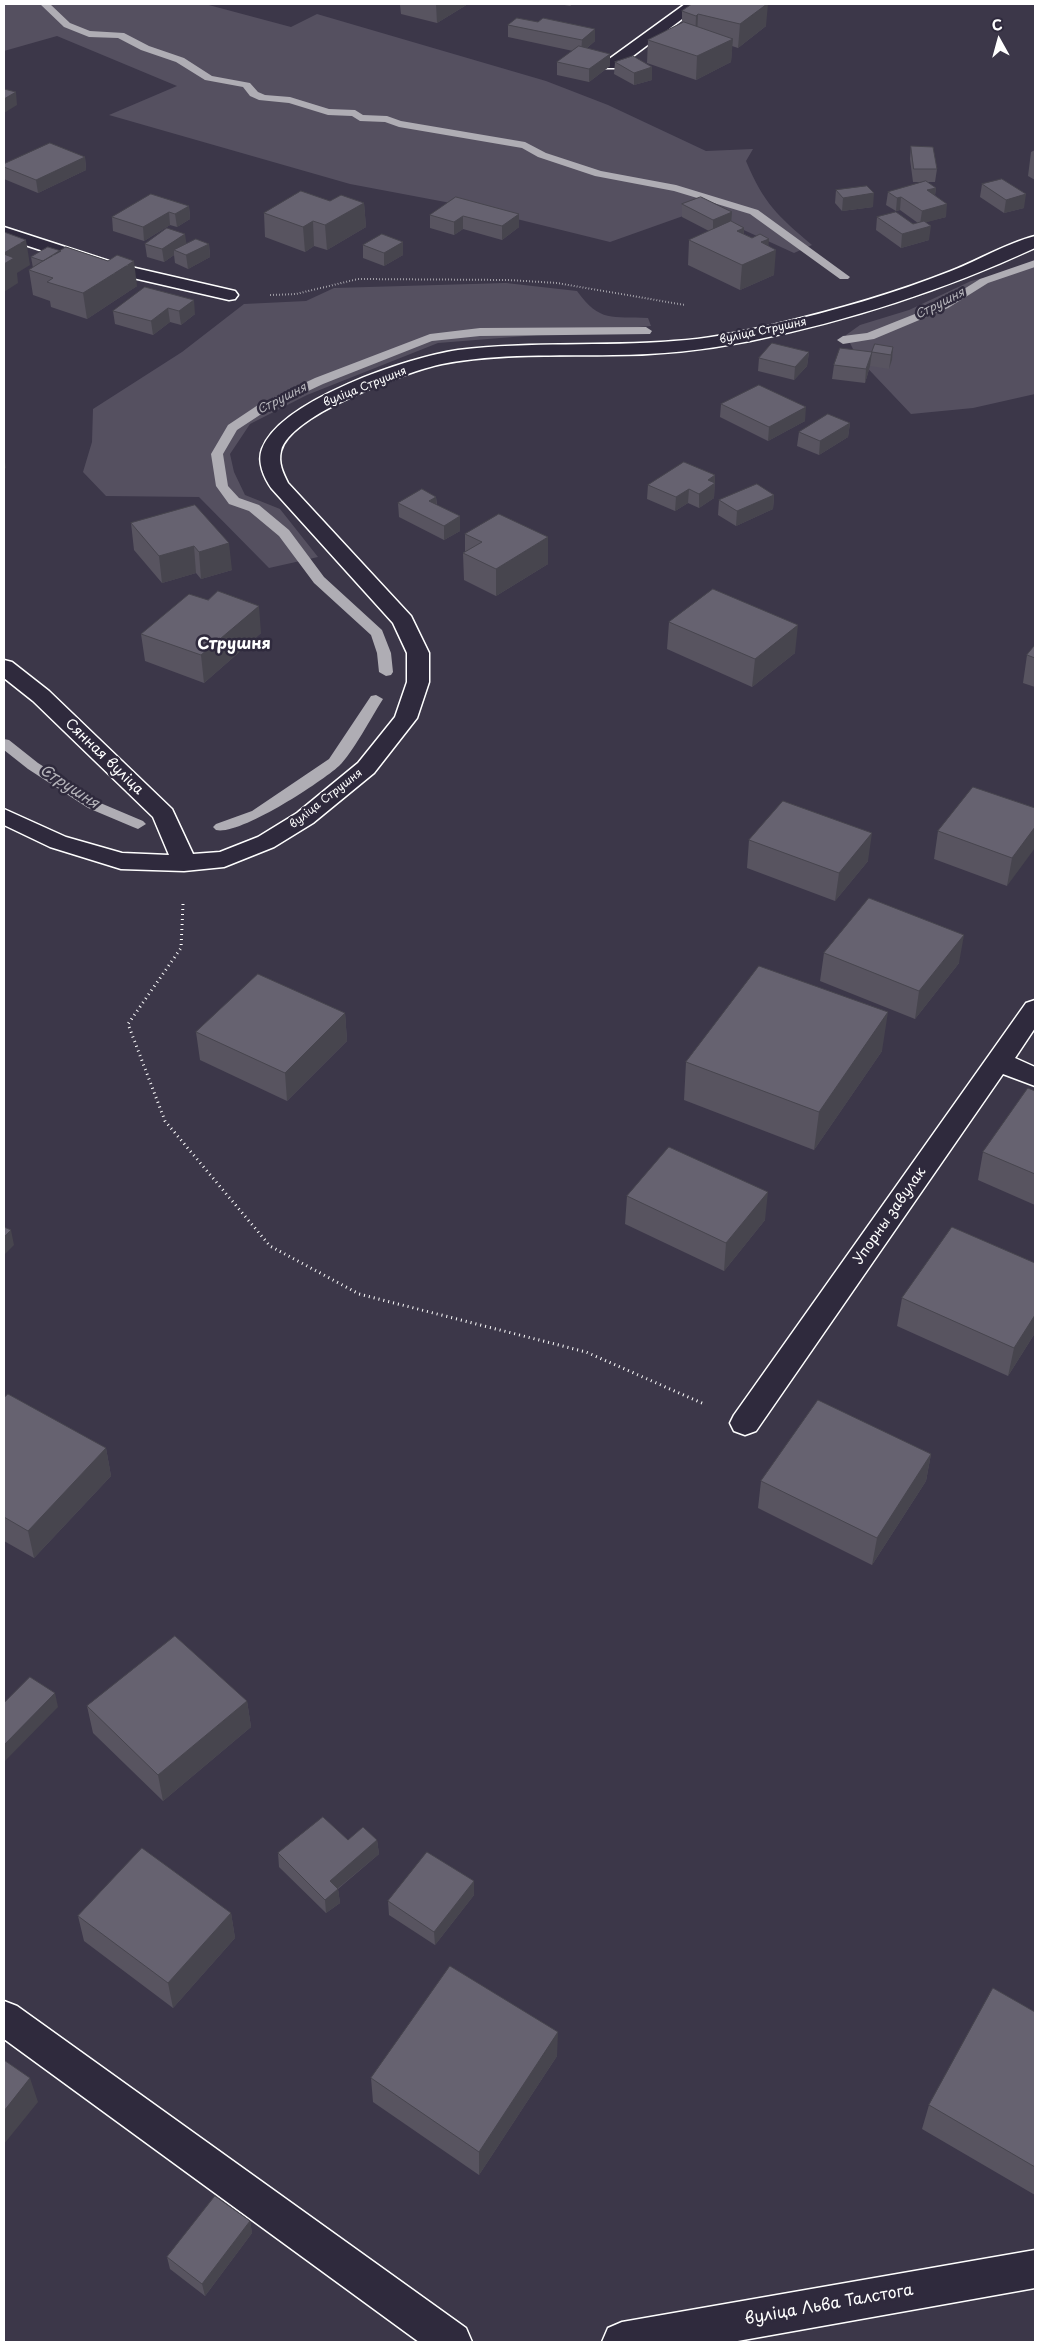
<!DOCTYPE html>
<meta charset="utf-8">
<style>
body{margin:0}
#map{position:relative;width:1039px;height:2346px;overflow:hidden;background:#3c3749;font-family:"Playpen Sans",sans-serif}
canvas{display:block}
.frame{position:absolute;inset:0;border:5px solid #fff;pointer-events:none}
.north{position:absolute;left:974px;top:15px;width:50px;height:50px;-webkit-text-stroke:4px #2f2a3d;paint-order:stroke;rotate:353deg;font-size:14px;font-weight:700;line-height:20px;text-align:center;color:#fff}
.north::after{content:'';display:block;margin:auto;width:18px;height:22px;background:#fff;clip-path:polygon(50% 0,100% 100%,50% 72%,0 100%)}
</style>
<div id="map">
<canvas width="1039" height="2346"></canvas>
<div class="frame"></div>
<div class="north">С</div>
</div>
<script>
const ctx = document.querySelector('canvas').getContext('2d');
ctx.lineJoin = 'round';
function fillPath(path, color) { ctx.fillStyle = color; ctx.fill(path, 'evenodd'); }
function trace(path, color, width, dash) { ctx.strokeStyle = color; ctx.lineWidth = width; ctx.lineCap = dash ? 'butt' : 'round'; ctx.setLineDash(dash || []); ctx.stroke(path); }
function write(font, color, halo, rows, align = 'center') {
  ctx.font = font + ' "Playpen Sans",sans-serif'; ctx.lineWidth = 5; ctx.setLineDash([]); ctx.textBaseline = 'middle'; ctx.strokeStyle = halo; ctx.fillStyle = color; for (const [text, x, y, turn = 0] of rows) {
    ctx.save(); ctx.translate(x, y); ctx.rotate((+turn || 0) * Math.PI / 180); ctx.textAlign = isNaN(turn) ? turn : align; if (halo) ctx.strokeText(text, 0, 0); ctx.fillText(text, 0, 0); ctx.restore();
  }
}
const green = new Path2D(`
 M4 4H205L291 27 317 14 546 81 608 105 706 151 753 149 746 161C764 204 778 216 812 245L794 253 700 210 610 242 456 204 350 184 109 115 177 86 57 36 4 51Z
 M1035 266V394L973 408 911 414 857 357 846 335 860 325 909 310 971 281Z
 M506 283 577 291C600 323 612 316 648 318L651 326 438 343 307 395 250 424 230 454 234 472 245 495 280 509 318 557 269 568 199 497 106 496 83 472 92 442 93 409 182 352 244 304 306 301 334 288Z`);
const stream = new Path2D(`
 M40 4H50L70 23 90 31 124 33 149 46 184 58 212 76 250 83 258 92 265 95 290 97 329 109 355 110 363 115 387 116 401 121 525 142 546 153 601 171 676 185 758 210 850 277 848 279H840L750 214 674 191 595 176 538 157 522 148 399 127 385 122 360 121 352 116 328 115 289 103 259 100 250 96 243 87 205 80 176 62 141 50 118 38 89 37 64 27Z
 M1035 260V267L988 283 948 308 874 339 843 344 837 340 843 336 867 333 940 304 980 279Z
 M646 327 652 331 650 334 480 336 432 341 323 384 266 411 237 430 223 454 228 486 239 498 259 505 289 530 324 577 382 630 391 653 393 672 391 675 386 676 379 672 377 653 371 635 314 583 279 536 249 511 229 504 216 486 211 454 228 425 258 405 315 378 430 334 480 328Z
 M376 695 383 699C372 716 352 754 339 766 320 783 239 836 216 830L213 827 216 824 252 811 329 759 371 696Z
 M4 739 9 740 38 763 98 802 143 821 146 824 138 829 133 827 88 808 28 769 4 750Z`);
const pathFar1 = new Path2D(`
 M270 295 296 294 358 279 509 280 557 283 685 305`);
const path = new Path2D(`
 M183 904 181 948 128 1024 165 1121 270 1246 359 1294 586 1352 704 1404`);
const street = new Path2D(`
 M685 4H702L617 68H605L603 65 605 62Z
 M4 227 118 264 235 291 238 295 235 299 229 300 107 272 4 238Z
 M1035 236V248C944 290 849 321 750 341 705 350 659 355 613 355 557 356 498 353 442 364 408 371 289 415 281 451 278 463 283 473 288 483L411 616 429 653V682L417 718 374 773 313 823 274 847 224 867 184 871 121 869 50 847 4 825V809L66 837 122 853 169 855 153 817 33 701 4 678V660L12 662 49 691 172 809 193 854 220 852 258 837 297 813 358 763 395 717 407 682V653L393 623 272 489C264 478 257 462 262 449 280 400 409 357 458 350 530 341 602 347 674 341 707 339 740 332 773 325 833 311 893 294 951 271 979 260 1007 243 1035 236Z
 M1035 1000V1028L1015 1058 1035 1067V1086L1003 1074 756 1431 745 1435 734 1431 730 1423 734 1415 1026 1003Z
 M4 2001 17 2006 466 2328 472 2342H419L4 2039Z
 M1035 2250V2288L732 2342H602L608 2328 622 2322Z`);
const wall = new Path2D(`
 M395 4H468L437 23 401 14 400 5Z
 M559 4H573L570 6Z
 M682 11 766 26 738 48 732 46 731 62 696 80 647 63 648 40 682 23Z
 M508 25 595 41 587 48 610 66 589 82 557 75V62L573 51 508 37Z
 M615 62 652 67V80L634 85 614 74Z
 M911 146 937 169 935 182H927L936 188 935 195 946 217 926 222 929 240 901 248 876 230 877 217 913 224 918 223 900 210 896 211 886 205 888 192 924 182H913L910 159Z
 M1035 150V180L1028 176 1031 152Z
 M85 157 86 170 38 193 4 179V164Z
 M982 184 1024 208 1004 213 980 197Z
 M836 190 873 207 842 211 835 203Z
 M456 197 519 227 502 240 463 229 454 235 430 228V215Z
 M330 201 364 203 366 227 327 250 314 246 305 252 265 237 264 213Z
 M682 204 731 221 744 228V234L768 246 774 275 740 290 688 265 689 240 709 231 682 217Z
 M189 206 190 219 177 227 170 225 144 241 113 231 112 217Z
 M145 244H209L210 257 188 269 175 263 174 255 164 262 147 257Z
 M363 245 403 255 384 266 363 258Z
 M31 257 137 286 87 319 51 307 50 301 33 295 29 270 33 268Z
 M145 287 195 314 181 325 170 322 153 335 115 324 113 311Z
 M893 347 892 360 889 369 870 366 865 383 832 379 834 365 872 352Z
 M809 352 807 366 794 380 758 371 759 358Z
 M721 404 805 421 768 441 720 417Z
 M850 423 848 437 819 455 797 446 799 432Z
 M715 475 714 498 699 508 688 503 675 511 647 499 648 485Z
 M774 495 773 509 736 526 718 515 719 500Z
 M436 497 437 505 460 516V531L444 540 399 517 398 503Z
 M195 505 232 570 201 579 196 573 162 583 134 550 131 523Z
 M465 534 548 537V564L496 596 464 580 463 553 465 552Z
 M669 622 795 653 752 687 667 649Z
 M261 633 204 683 145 661 141 634Z
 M1035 645V687L1023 683 1027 655Z
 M1035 808 1007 886 934 859 938 831Z
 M749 840 868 861 835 901 747 868Z
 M824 953 959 963 915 1019 820 981Z
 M345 1013 347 1041 287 1101 200 1060 196 1032Z
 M882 1051 814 1150 684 1100 686 1062Z
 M1035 1091V1205L978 1180 983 1152Z
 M627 1196 765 1220 724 1271 625 1224Z
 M1035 1263V1333L1008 1376 897 1326 902 1298Z
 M4 1398 106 1448 111 1476 34 1558 4 1541Z
 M931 1454 926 1481 872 1565 758 1508 761 1481Z
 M247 1701 251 1727 163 1801 93 1733 87 1706Z
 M348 1840H377L379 1854 338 1889 340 1903 326 1913 279 1867 278 1853Z
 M474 1881V1895L435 1945 389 1915 388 1901Z
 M231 1913 235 1938 173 2008 84 1941 78 1916Z
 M1035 2012V2195L922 2129 929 2105Z
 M557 2056 479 2175 373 2102 371 2078Z
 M250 2221 252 2233 205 2296 170 2269 167 2257Z`);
const shadedWall = new Path2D(`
 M436 4H468L437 23Z
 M767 4H768L766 26 738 48 740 24Z
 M698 14 697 38 695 40 696 16Z
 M595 29V41L581 53 582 40Z
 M733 39 731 62 696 80 697 56Z
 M610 54V66L589 82V69Z
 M652 67V80L634 85V73Z
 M16 92 17 105 4 113V99Z
 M85 157 86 170 38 193 36 180Z
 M936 188 934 201 927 190Z
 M874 193 873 207 842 211 843 198Z
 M1026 194 1024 208 1004 213 1006 200Z
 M901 197 900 210 896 211 897 198Z
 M364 203 366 227 327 250 325 225Z
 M947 204 946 217 920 224 922 211Z
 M189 206 190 219 177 227 175 214Z
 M169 212 170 225 144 241 143 227Z
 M732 212 731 225 713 233V220Z
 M519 214V227L502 240V226Z
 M463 216V229L454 235V222Z
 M313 221 314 246 305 252 303 227Z
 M931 226 929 240 901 248 902 234Z
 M744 228 743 253 737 231Z
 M185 234 187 247 174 250V255L164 262 162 249Z
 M769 239 768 253 776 250 774 275 740 290 742 265 761 242Z
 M26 240 30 265 17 273 18 283 4 292V253Z
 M403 242V255L384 266V253Z
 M209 244 210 257 188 269 186 255Z
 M134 261 137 286 87 319 83 293Z
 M194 300 195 314 181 325 179 311Z
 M168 308 170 322 153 335 151 321Z
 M893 347 892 360 889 369 891 355Z
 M809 352 807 366 794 380 795 367Z
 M872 352 870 366 865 383 866 369Z
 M806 407 805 421 768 441 769 427Z
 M850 423 848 437 819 455 820 441Z
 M4 456 6 468 4 469Z
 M715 475 714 498 699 508V494L708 480Z
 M689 489 688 503 675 511 676 497Z
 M774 495 773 509 736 526 737 511Z
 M436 497 437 511 429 501Z
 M460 516V531L444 540V526Z
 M548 537V564L496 596V569Z
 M229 543 232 570 201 579 199 552Z
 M194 546 196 573 162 583 159 556Z
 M259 606 261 633 204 683 201 655Z
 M798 625 795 653 752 687 755 659Z
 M1035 827V848L1007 886 1012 858Z
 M872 833 868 861 835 901 839 873Z
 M964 935 959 963 915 1019 919 991Z
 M888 1012 882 1051 814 1150 819 1112Z
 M345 1013 347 1041 287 1101 285 1073Z
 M768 1192 765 1220 724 1271 726 1243Z
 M11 1230 14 1245 4 1255V1237Z
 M1035 1315V1333L1008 1376 1014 1348Z
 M106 1448 111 1476 34 1558 28 1531Z
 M931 1454 926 1481 872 1565 877 1538Z
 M55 1693 58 1707 4 1762V1745Z
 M247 1701 251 1727 163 1801 158 1775Z
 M377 1840 379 1854 331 1894 330 1881Z
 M474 1881V1895L435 1945 434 1932Z
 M338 1889 340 1903 326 1913 325 1900Z
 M231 1913 235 1938 173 2008 168 1983Z
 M558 2032 557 2056 479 2175V2152Z
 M30 2078 38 2102 4 2144V2111Z
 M250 2221 252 2233 205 2296 202 2284Z`);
const building = new Path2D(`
 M692 4H767L740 24 698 14 696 16 682 11Z
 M517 18 538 22 543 18 595 29 582 40 508 25Z
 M684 22 733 39 697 56 648 40Z
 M579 46 610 54 589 69 557 62Z
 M633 56 652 67 634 73 615 62Z
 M4 89 16 92 4 99Z
 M50 143 85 157 36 180 4 167V164Z
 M911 146 933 147 937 169H914Z
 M1002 179 1026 194 1006 200 982 184Z
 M926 181 936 188 927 190 947 204 922 211 901 197 897 198 888 192Z
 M867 186 874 193 843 198 836 190Z
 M301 191 330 201 341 195 364 203 325 225 313 221 303 227 264 213Z
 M151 194 189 206 175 214 169 212 143 227 112 217Z
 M456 197 519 214 502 226 463 216 454 222 430 215Z
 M701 197 732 212 713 220 682 204Z
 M896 212 913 224 924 221 931 226 902 234 877 217Z
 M731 221 744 228 737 231 752 238 760 234 769 239 761 242 776 250 742 265 689 240Z
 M167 228 185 234 162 249 145 244Z
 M4 232 26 240 4 253Z
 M382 234 403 242 384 253 363 245Z
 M196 239 209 244 186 255 174 250Z
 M48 247 61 251 43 261 31 257Z
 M66 247 108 261 117 255 134 261 83 293 47 282 53 278 29 270Z
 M4 254 14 258 4 264Z
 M145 287 194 300 179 311 168 308 151 321 113 311Z
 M772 343 809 352 795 367 759 358Z
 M875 344 893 347 891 355 872 352Z
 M840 348 872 352 866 369 834 365Z
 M759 385 806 407 769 427 721 404Z
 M828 414 850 423 820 441 799 432Z
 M684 462 715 475 708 480 715 483 699 494 689 489 676 497 648 485Z
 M757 484 774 495 737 511 719 500Z
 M422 489 436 497 429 501 460 516 444 526 398 503Z
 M195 505 229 543 199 552 194 546 159 556 131 523Z
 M499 514 548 537 496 569 463 553 482 542 465 534Z
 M713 589 798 625 755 659 669 622Z
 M218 591 259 606 201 655 141 634 189 594 208 600Z
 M1035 645V658L1027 655Z
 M973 787 1035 808V827L1012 858 938 831Z
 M783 801 872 833 839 873 749 840Z
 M869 898 964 935 919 991 824 953Z
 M759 966 888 1012 819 1112 686 1062Z
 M258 974 345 1013 285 1073 196 1032Z
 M1028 1088 1035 1091V1174L983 1152Z
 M669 1147 768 1192 726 1243 627 1196Z
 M4 1227 11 1230 4 1237Z
 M952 1227 1035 1263V1315L1014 1348 902 1298Z
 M8 1394 106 1448 28 1531 4 1517V1398Z
 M818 1400 931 1454 877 1538 761 1481Z
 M175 1636 247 1701 158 1775 87 1706Z
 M30 1677 55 1693 4 1745V1703Z
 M323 1817 348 1840 363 1827 377 1840 330 1881 338 1889 325 1900 278 1853Z
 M142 1848 231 1913 168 1983 78 1916Z
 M427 1852 474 1881 434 1932 388 1901Z
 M450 1966 558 2032 479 2152 371 2078Z
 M993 1988 1035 2012V2167L929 2105Z
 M4 2060 30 2078 4 2111Z
 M215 2196 250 2221 202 2284 167 2257Z`);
const farStreetnames = [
 ["вуліца Струшня",763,331,-12],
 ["вуліца Струшня",365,387,-22],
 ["вуліца Струшня",326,799,-38]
];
const farWaternames = [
 ["Струшня",940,304,-27],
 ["Струшня",282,399,-27]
];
const streetNames = [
 ["Сянная вуліца",104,757,44],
 ["Упорны завулак",890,1216,-55]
];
const waterNames = [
 ["Струшня",69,787,33]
];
const farDistrictnames = [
 ["Струшня",234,645]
];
const nearStreetnames = [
 ["вуліца Льва Талстога",829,2305,-10]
];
fillPath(green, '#555060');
fillPath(stream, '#afadb4');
trace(street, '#fff', 3);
trace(pathFar1, '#fff', 2, [0.5, 2.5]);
trace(path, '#fff', 3, [1, 4]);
fillPath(street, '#2f2a3d');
fillPath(wall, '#585460');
fillPath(shadedWall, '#47454e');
fillPath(building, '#666270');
trace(building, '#47454e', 1);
write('11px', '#fff', '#2f2a3d', farStreetnames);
write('italic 12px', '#b5b4ba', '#2f2a3d', farWaternames);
write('14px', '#fff', '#2f2a3d', streetNames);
write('italic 15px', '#b5b4ba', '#2f2a3d', waterNames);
write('bold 16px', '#fff', '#2f2a3d', farDistrictnames);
write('16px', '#fff', '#2f2a3d', nearStreetnames);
</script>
